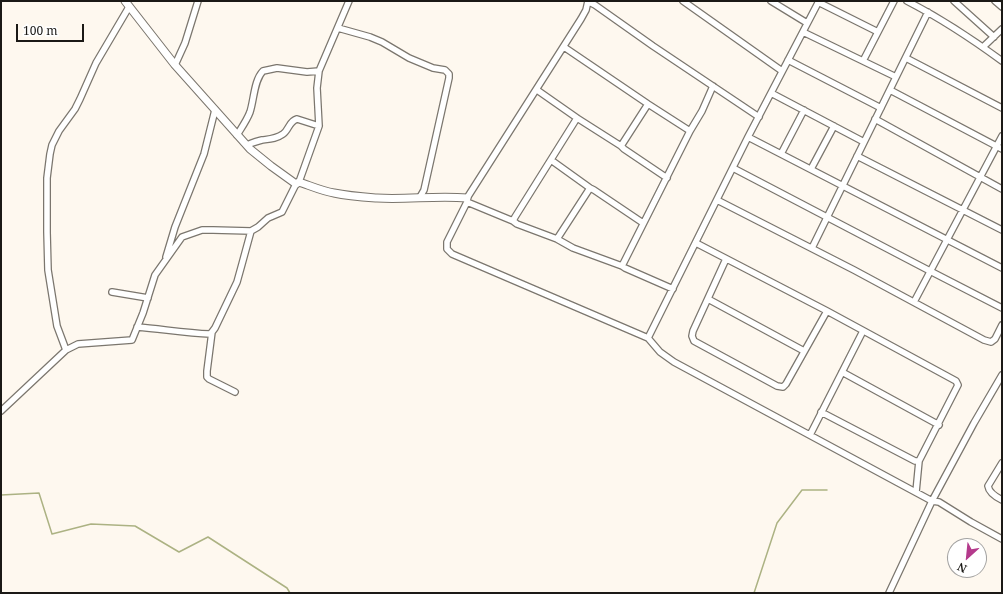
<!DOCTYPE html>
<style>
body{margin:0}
#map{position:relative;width:1003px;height:594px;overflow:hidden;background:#fef8ef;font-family:"Noto Serif",serif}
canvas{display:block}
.frame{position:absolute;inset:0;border:2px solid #1b1916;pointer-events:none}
.north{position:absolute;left:947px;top:538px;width:40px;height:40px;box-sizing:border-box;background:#fff;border:1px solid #a4a3a2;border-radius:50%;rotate:207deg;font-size:11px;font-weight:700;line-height:16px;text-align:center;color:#1b1916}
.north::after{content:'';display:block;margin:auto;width:14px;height:18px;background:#b43a8c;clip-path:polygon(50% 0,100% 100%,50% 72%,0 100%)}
.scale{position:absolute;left:16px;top:24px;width:68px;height:18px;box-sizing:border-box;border:2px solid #1b1916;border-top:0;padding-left:5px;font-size:12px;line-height:14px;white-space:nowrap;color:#1b1916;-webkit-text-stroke:3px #fff;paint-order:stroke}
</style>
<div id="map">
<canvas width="1003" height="594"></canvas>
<div class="frame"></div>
<div class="north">N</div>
<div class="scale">100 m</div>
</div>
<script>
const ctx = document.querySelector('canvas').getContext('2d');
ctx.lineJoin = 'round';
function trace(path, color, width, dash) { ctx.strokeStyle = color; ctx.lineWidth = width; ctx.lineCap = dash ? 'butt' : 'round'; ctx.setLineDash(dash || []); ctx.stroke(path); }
const stream = new Path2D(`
 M1 495 39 493 52 534 91 524 135 526 179 552 208 537 287 588 290 593
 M754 593 777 523 802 490H827`);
const minor = new Path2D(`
 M588 1 586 10 581 19 467 198V202L447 242V249L452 254 648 338 660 352 674 362 932 501 974 423 1002 375
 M683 1 782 71
 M771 1 807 23
 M907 1C940 18 972 39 1002 61
 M954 1 994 37
 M995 1 1002 7
 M589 2 595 5 653 46 759 117
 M818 2 878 32
 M338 28 370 37 382 42 409 58 433 68 445 70 449 74V78L424 190 420 197
 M803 32 896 77
 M564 47 648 104 690 131
 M983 47 1002 29
 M906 58 1002 108
 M788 60 881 108
 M863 61 894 1
 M175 65 185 43 198 1
 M537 90 577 118 621 146 624 149 667 178
 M890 90 1002 149
 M771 93 864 142
 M875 119 1002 189
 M237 135C242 127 247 120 250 112 254 100 254 80 263 71L277 68 307 72 319 71
 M748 137 1002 268
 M247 145C252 143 257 141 262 140 270 139 276 139 283 134 289 130 289 121 297 119L319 126
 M621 146 648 104
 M781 154 804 110
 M857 156 1002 230
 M551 160 590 188 594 190 643 223
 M733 168 930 271 1002 308
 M811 169 834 126
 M299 182 319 126 317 88 319 71 349 1
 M717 200 854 270 984 340 991 342 995 339 1002 325
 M467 202 513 221 517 224 557 239 573 248 622 266 625 268 673 289
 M513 221 515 217 577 118
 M557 239 590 188
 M696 243 827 311 956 381 958 385 919 461H915L821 412
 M812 248 928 12
 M166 257 175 227 204 154 215 110
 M726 259 693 331 692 336 694 341 777 386 783 387 786 384 827 311
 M622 266 690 131 702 111 713 86
 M112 292 148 298
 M708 299 804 351
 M914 302 1002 136
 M137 327C162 329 185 333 210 334L212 332
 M648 338 748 137 819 1
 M66 350 57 326 48 270 47 232V178L50 154 52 145 59 131 75 109 80 99 96 63 129 7
 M842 372 939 425
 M235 392 209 379 207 377V371L212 332 215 328 237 282 242 264 251 231
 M1 411 66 350 78 344 132 340 143 313 155 275 182 237 202 230H213L251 231 258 227 268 218 282 212 296 184
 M810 435 863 331
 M1002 463 988 486C989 493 996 497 1002 500
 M916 492 919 461
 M889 593 932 501 939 502 971 522 1002 539`);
const tertiary = new Path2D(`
 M125 1 175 65 250 149 271 166 296 184 299 182C311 186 322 191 334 193 348 196 363 197 377 198 407 200 437 195 467 198`);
trace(stream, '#acb283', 1.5);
trace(minor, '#7b766e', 8);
trace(tertiary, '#7b766e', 9);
trace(minor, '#fff', 5.5);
trace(tertiary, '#fff', 7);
</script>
